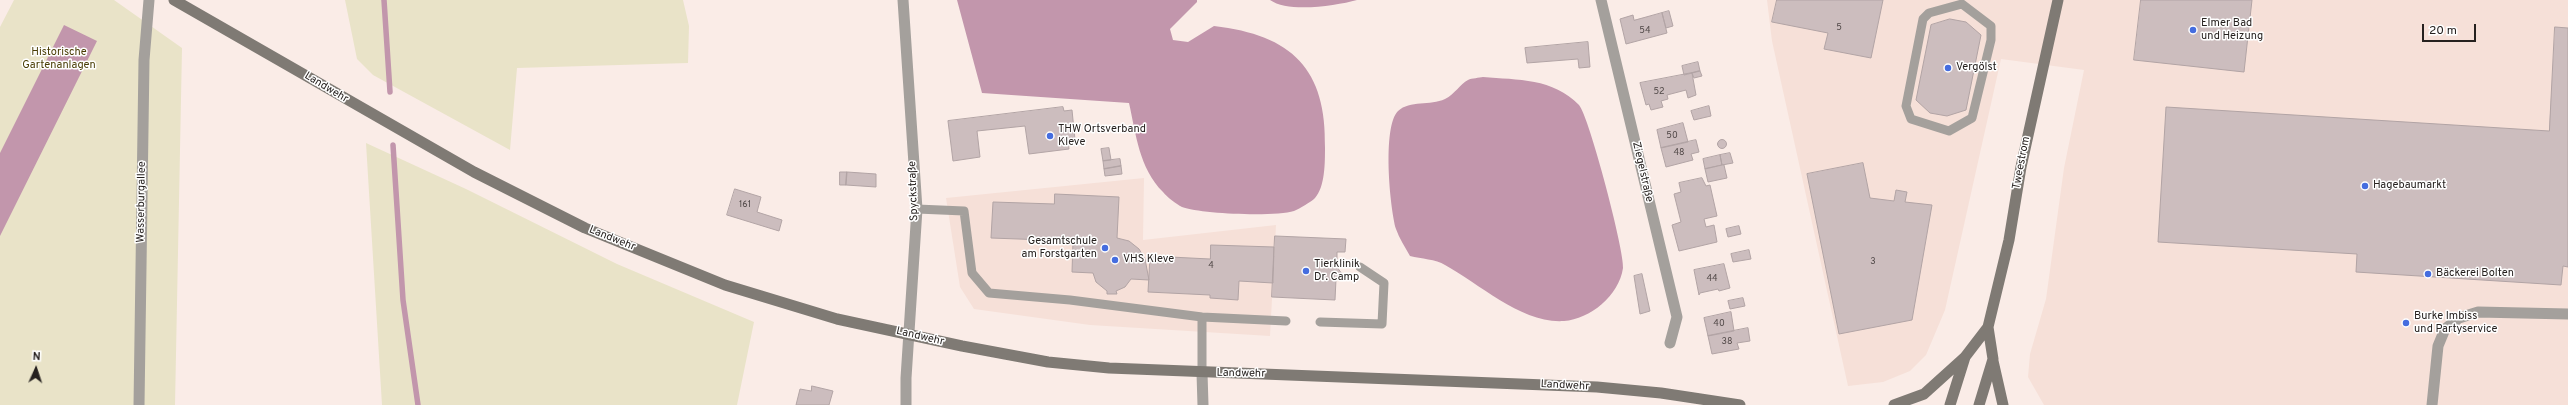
<!DOCTYPE html>
<meta charset="utf-8">
<style>
body{margin:0}
#map{position:relative;width:2568px;height:405px;overflow:hidden;background:#faece7;font-family:Overpass,sans-serif}
canvas{display:block}
.north{position:absolute;left:16px;top:349px;width:40px;height:40px;-webkit-text-stroke:3px #fff;paint-order:stroke;rotate:3deg;font-size:11px;font-weight:700;line-height:16px;text-align:center;color:#26211f}
.north::after{content:'';display:block;margin:auto;width:14px;height:18px;background:#26211f;clip-path:polygon(50% 0,100% 100%,50% 72%,0 100%)}
.scale{position:absolute;left:2422px;top:24px;width:54px;height:18px;box-sizing:border-box;border:2px solid #26211f;border-top:0;padding-left:5px;font-size:12px;line-height:14px;white-space:nowrap;color:#26211f;-webkit-text-stroke:3px #fff;paint-order:stroke}
</style>
<div id="map">
<canvas width="2568" height="405"></canvas>
<div class="north">N</div>
<div class="scale">20 m</div>
</div>
<script>
const ctx = document.querySelector('canvas').getContext('2d');
ctx.lineJoin = 'round';
function fillPath(path, color) { ctx.fillStyle = color; ctx.fill(path, 'evenodd'); }
function trace(path, color, width, dash) { ctx.strokeStyle = color; ctx.lineWidth = width; ctx.lineCap = dash ? 'butt' : 'round'; ctx.setLineDash(dash || []); ctx.stroke(path); }
function write(font, color, halo, rows, align = 'center') {
  ctx.font = font + ' Overpass,sans-serif'; ctx.lineWidth = 3; ctx.setLineDash([]); ctx.textBaseline = 'middle'; ctx.strokeStyle = halo; ctx.fillStyle = color; for (const [text, x, y, turn = 0] of rows) {
    ctx.save(); ctx.translate(x, y); ctx.rotate((+turn || 0) * Math.PI / 180); ctx.textAlign = isNaN(turn) ? turn : align; if (halo) ctx.strokeText(text, 0, 0); ctx.fillText(text, 0, 0); ctx.restore();
  }
}
const built = new Path2D(`
 M1767 0H2568V405H2044L2028 377 2030 354 2046 299 2064 168 2084 70 2001 59 1945 310 1926 355 1910 371 1883 382 1848 386 1772 41Z
 M1144 178 1143 240 1276 225 1270 336 1090 325 974 309 960 287 946 198Z`);
const green = new Path2D(`
 M14 0H114L182 48 175 405H0V27Z
 M345 0H683L689 26 688 63 517 68 510 150 373 75 357 59Z
 M366 143 466 189 617 264 754 322 737 405H382Z`);
const water = new Path2D(`
 M957 0H1197V2L1170 29 1173 40 1188 42 1214 26C1292 35 1327 69 1325 148 1325 163 1325 187 1315 198 1311 202 1299 209 1294 211 1275 217 1200 214 1182 207 1176 204 1167 197 1163 192 1139 168 1136 134 1129 103L982 93Z
 M1270 0H1357C1335 6 1288 13 1270 0Z
 M64 25 97 41 0 236V153Z
 M1483 77C1518 80 1553 78 1579 105 1589 116 1625 253 1623 268 1619 296 1590 319 1564 321 1522 324 1480 284 1445 265 1436 259 1421 259 1410 256 1405 247 1399 238 1396 229 1390 208 1382 127 1398 111 1410 100 1430 106 1445 99 1455 94 1460 84 1468 80 1472 78 1479 78 1483 77Z`);
const stream = new Path2D(`
 M384 0 390 92
 M393 145 403 300 418 405`);
const building = new Path2D(`
 M1777 0H1883L1871 58 1824 49 1828 33 1772 22Z
 M2141 0H2252L2244 72 2134 60Z
 M1669 11 1673 26 1666 28 1662 13Z
 M1662 13 1667 33 1626 44 1620 19 1633 15 1634 20Z
 M1950 19 1966 22 1981 35 1966 110 1947 116 1930 113 1916 100 1931 25Z
 M2555 27 2568 28V267L2563 266 2561 285 2356 272 2357 254 2158 242 2166 107 2549 131Z
 M1588 42 1590 67 1579 68 1578 59 1527 63 1525 48Z
 M1698 62 1700 71 1684 75 1682 66Z
 M1700 71 1702 76 1694 78 1692 73Z
 M1692 73 1696 95 1688 98 1686 90 1667 95 1668 99 1661 101 1663 107 1651 110 1649 104 1646 105 1640 83Z
 M1709 106 1711 116 1694 120 1691 111Z
 M1063 107 1064 111 1072 110 1075 140 1068 141 1069 149 1029 154 1025 126 977 131 980 157 953 161 948 121Z
 M1683 123 1688 142 1661 148 1657 130Z
 M1717.5 144a4.5 4.5 0 1 1 9 0a4.5 4.5 0 1 1-9 0Z
 M1696 140 1699 152 1691 154 1693 160 1666 167 1661 148Z
 M1109 148 1111 160 1103 161 1101 149Z
 M1730 153 1733 163 1722 165 1720 155Z
 M1720 155 1722 165 1705 169 1703 159Z
 M1120 159 1121 166 1104 169 1103 161Z
 M1863 163 1870 198 1894 201 1896 190 1907 192 1905 202 1932 205 1912 320 1839 334 1807 174Z
 M1724 165 1727 178 1708 182 1705 169Z
 M1121 166 1122 174 1105 176 1104 169Z
 M840 172H847L846 185H840Z
 M847 172 876 174V187L846 185Z
 M1702 178 1706 186 1710 185 1717 216 1704 219 1706 227 1714 225 1717 242 1679 251 1672 225 1681 222 1674 194 1681 192 1679 183Z
 M735 189 761 197 757 212 782 220 779 231 727 215Z
 M1055 194 1119 197 1117 238 1129 241 1139 249 1145 259 1149 280 1131 279 1125 287 1116 291 1117 294H1107V291L1096 282 1093 273 1072 272 1073 241 991 238 993 202 1054 204Z
 M1739 226 1741 234 1728 237 1726 229Z
 M1275 236 1346 239 1345 252H1337V267L1342 274 1336 279 1335 300 1272 297Z
 M1211 245 1274 247 1273 283 1239 281 1238 300 1210 298V295L1148 292 1150 256 1210 259Z
 M1749 250 1751 259 1733 262 1731 254Z
 M1724 264 1730 288 1719 291 1718 289 1700 293 1699 295 1694 270Z
 M1642 274 1650 311 1640 314 1634 276Z
 M1743 298 1745 306 1730 309 1728 301Z
 M1731 312 1734 331 1708 336 1704 318Z
 M1748 328 1750 341 1737 343 1739 349 1712 354 1708 336Z
 M812 386 833 391 829 405H796L800 389 811 391Z`);
const service = new Path2D(`
 M1962 4 1991 26V40L1972 118 1949 131 1911 119 1906 106 1923 19 1929 13Z
 M917 209 964 211 972 273 989 293 1070 300 1202 317 1286 321
 M1202 317V373
 M1320 322 1382 324 1384 283 1360 267`);
const minor = new Path2D(`
 M903 0 917 209 906 378V405
 M1601 0 1677 317 1670 343
 M1202 373 1203 405
 M139 405 144 60 149 0
 M2432 405 2438 346 2445 329 2459 318 2478 312 2568 314`);
const secondary = new Path2D(`
 M174 0 474 172 585 228 725 285 837 319 962 346 1048 362 1109 368 1597 387 1661 393 1740 405
 M1993 361 2003 405
 M1894 405 1924 394 1965 357
 M1950 405 1965 357 1988 327
 M1979 405 1993 359 1988 327 2009 240 2021 167 2058 0`);
const markers = [
 [2193,30,4,"#456ddf"],
 [1948,68,4,"#456ddf"],
 [1050,136,4,"#456ddf"],
 [2365,186,4,"#456ddf"],
 [1105,248,4,"#456ddf"],
 [1115,260,4,"#456ddf"],
 [1306,271,4,"#456ddf"],
 [2428,274,4,"#456ddf"],
 [2406,323,4,"#456ddf"]
];
const numberNames = [
 ["5",1839,28],
 ["54",1645,31],
 ["52",1659,92],
 ["50",1672,136],
 ["48",1679,153],
 ["161",745,205],
 ["3",1873,262],
 ["4",1211,266],
 ["44",1712,279],
 ["40",1719,324],
 ["38",1727,342]
];
const poiNames = [
 ["Elmer Bad",2201,24],
 ["und Heizung",2201,37],
 ["Vergölst",1956,68],
 ["THW Ortsverband",1058,130],
 ["Kleve",1058,143],
 ["Hagebaumarkt",2373,186],
 ["Gesamtschule",1097,242,"right"],
 ["am Forstgarten",1097,255,"right"],
 ["VHS Kleve",1123,260],
 ["Tierklinik",1314,265],
 ["Dr. Camp",1314,278],
 ["Bäckerei Bolten",2436,274],
 ["Burke Imbiss",2414,317],
 ["und Partyservice",2414,330]
];
const parkNames = [
 ["Historische",59,53],
 ["Gartenanlagen",59,66]
];
const streetNames = [
 ["Landwehr",326,88,31],
 ["Tweestrom",2022,163,-79],
 ["Ziegelstraße",1642,172,77],
 ["Spyckstraße",914,191,-92],
 ["Wasserburgallee",142,202,-89],
 ["Landwehr",612,239,22],
 ["Landwehr",920,337,13],
 ["Landwehr",1241,374,1],
 ["Landwehr",1565,386,3]
];
fillPath(built, '#f6e0d8');
fillPath(green, '#e9e3c8');
fillPath(water, '#c296ac');
trace(stream, '#c296ac', 5.5);
fillPath(building, '#ccbdbe');
trace(building, '#b2a4a5', 1);
trace(service, '#a4a09c', 9);
trace(minor, '#a4a09c', 11);
trace(secondary, '#7f7a74', 11);
for (const [x, y, r, color] of markers) { const dot = new Path2D(); dot.arc(x, y, r, 0, 2 * Math.PI); ctx.fillStyle = color; ctx.fill(dot); trace(dot, '#fff', 1.5); }
write('9px', '#504847', null, numberNames);
write('11px', '#26211f', '#fff', poiNames, 'left');
write('11px', '#4a3e06', '#fff', parkNames);
write('11px', '#26211f', '#fff', streetNames);
</script>
